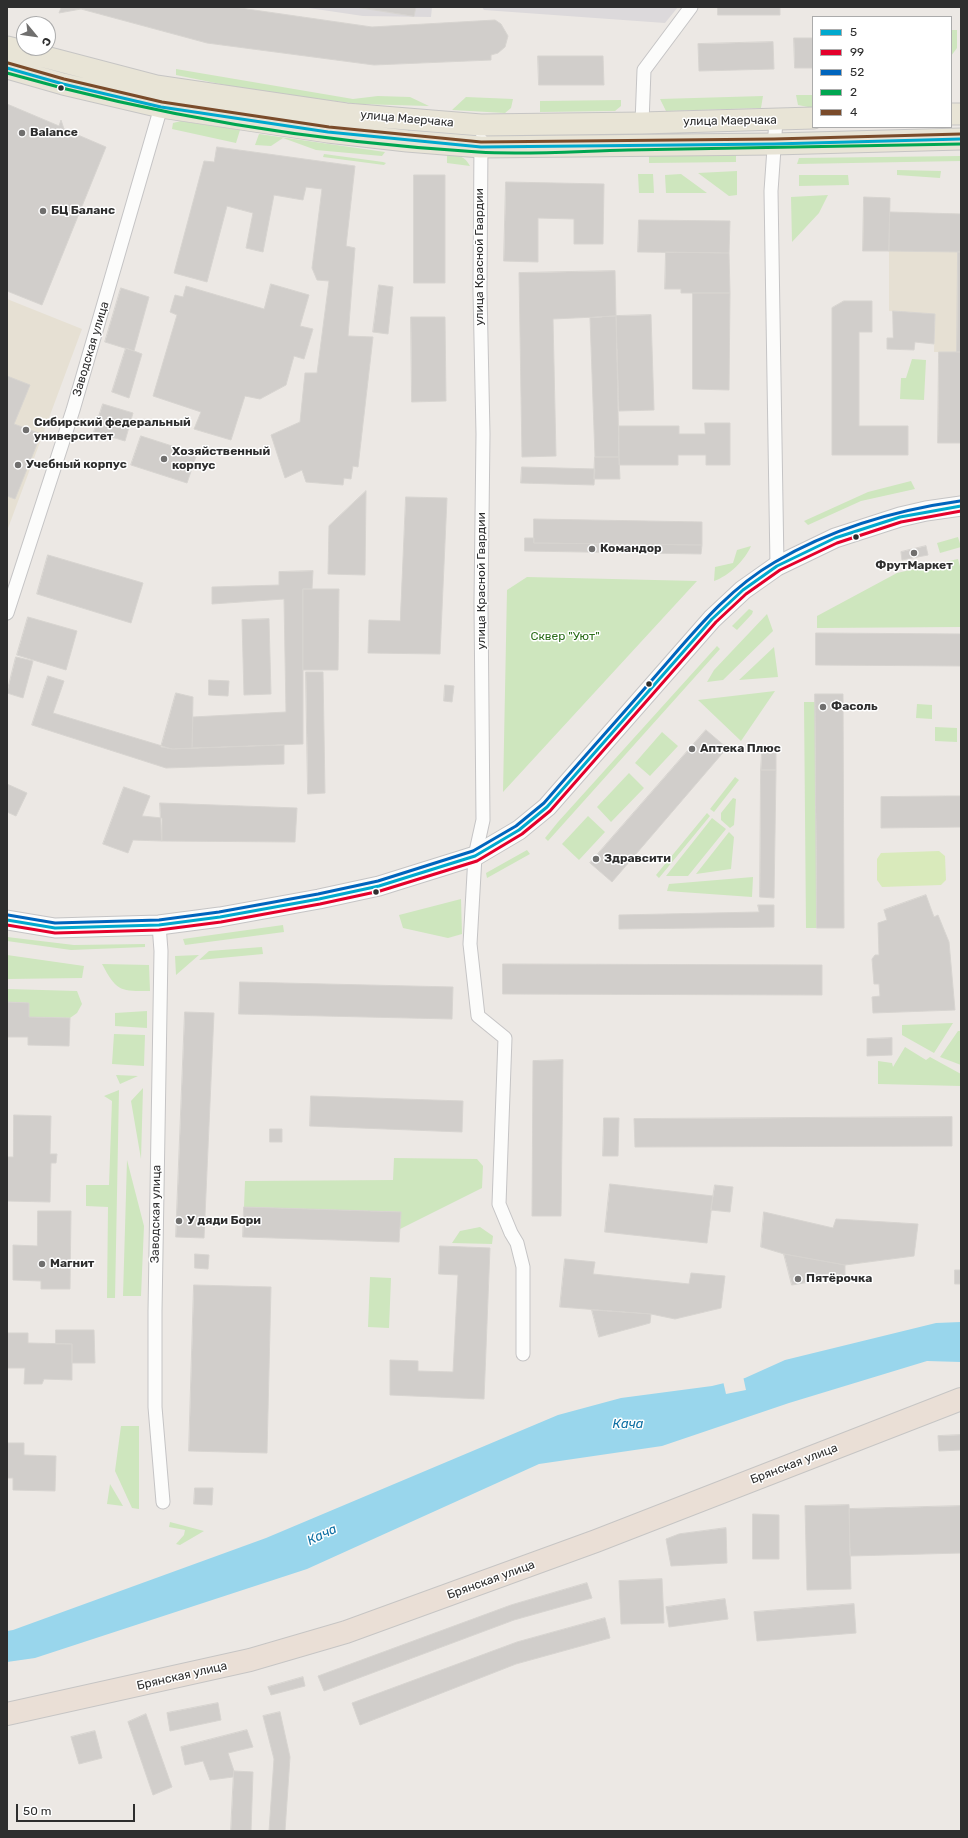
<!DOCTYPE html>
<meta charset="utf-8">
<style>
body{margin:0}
#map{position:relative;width:968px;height:1838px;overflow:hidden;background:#ece8e4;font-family:Rubik,sans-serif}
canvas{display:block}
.frame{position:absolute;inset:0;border:8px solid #2e2e2e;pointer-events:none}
.legend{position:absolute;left:812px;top:16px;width:140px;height:112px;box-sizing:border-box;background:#fff;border:1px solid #ababab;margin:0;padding:5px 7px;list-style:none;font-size:12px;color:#2e2e2e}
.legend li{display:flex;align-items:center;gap:8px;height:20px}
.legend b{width:20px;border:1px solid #ababab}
.north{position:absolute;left:16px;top:16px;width:40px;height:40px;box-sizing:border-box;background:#fff;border:1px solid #ababab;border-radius:50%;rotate:119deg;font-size:11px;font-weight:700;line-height:16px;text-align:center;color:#2e2e2e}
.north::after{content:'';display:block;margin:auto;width:14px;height:18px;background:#706f6e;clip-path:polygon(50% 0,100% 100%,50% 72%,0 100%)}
.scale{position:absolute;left:16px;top:1804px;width:119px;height:18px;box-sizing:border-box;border:2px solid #2e2e2e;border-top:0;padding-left:5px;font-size:12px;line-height:14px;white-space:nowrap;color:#2e2e2e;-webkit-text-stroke:3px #fff;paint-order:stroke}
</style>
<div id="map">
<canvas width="968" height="1838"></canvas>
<div class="frame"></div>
<ul class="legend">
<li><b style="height:5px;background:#00a9ce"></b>5</li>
<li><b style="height:5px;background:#e4002b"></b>99</li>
<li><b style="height:5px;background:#0065bd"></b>52</li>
<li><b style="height:5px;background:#00a651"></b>2</li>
<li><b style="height:5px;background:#7a4b2a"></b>4</li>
</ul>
<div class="north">С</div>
<div class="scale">50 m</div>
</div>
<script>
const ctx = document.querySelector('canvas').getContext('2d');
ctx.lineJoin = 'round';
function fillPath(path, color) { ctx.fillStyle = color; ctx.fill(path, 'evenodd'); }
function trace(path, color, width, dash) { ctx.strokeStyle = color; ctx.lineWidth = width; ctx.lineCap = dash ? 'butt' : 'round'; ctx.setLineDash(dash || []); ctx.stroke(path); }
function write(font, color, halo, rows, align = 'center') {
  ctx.font = font + ' Rubik,sans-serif'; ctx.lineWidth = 3; ctx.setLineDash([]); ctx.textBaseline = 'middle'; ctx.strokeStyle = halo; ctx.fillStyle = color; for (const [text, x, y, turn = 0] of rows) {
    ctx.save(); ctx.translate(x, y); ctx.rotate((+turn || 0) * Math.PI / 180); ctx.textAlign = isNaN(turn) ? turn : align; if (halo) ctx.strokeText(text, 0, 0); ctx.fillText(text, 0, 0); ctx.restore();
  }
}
const industrial = new Path2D(`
 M302 7H432L431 17 363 16Z
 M482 7H678L665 23 484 10Z`);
const education = new Path2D(`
 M864 197 890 198V212L961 214V443H938L939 352H934L935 314 889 311V251H863Z
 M7 299 82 329 7 531Z`);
const green = new Path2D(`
 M951 30H957V48L951 56Z
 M176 69 353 99 378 96 410 97 429 106 358 104 250 90 176 75Z
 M796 95H813V108L798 105Z
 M763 96 761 108 666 111 660 99Z
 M466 97 513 99 511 108 505 113 452 110Z
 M621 100V106L615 111 540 112V101Z
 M181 121 240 130 236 143 172 129 173 123Z
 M259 134 385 152 382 156 316 150 283 138 271 146 255 145Z
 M736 153V162L649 163V154Z
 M324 154 383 162 386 163 384 165 323 157Z
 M447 154C458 155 465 156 470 166L447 163Z
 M961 156V161L797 164 799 158Z
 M897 170 941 171 940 178 897 175Z
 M737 171V195L729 196 698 173Z
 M638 174H653L654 193H639Z
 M681 174 707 193H666L665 175Z
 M799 175H848L849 185 799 186Z
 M828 195 819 213 792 242 791 197Z
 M912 359 926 360 924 400 900 399 901 378H906Z
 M911 481 915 489 861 501 808 525 804 521 868 492Z
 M958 537 961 547 940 553 937 543Z
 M751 546C745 560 729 576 714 581L715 567 733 563 737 550Z
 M958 559 961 570V627L817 628V616L897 573Z
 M527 577 697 581 503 792 507 590Z
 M749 609 753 611 752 614 737 630 732 626Z
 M767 614 773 631 723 680 707 682 714 670Z
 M717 646 720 649 548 841 545 838 558 822Z
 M774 647 778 677 739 680Z
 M775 691 741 741 698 700Z
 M804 702H815L817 928H806Z
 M917 704 932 705V719L916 718Z
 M935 727 957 728V742L935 741Z
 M662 732 678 746 650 776 635 763Z
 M629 773 644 788 611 822 597 807Z
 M735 777 739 780 714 812 710 809Z
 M733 798 736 799 734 825 730 828 721 820V813Z
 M707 813 710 816 659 878 656 875Z
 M588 816 605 832 579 860 562 844Z
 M712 818 726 829 688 876H666Z
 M729 832 734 837 731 869 696 874Z
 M527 850 530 854 487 878 486 873Z
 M753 877 752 897 667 891 669 884Z
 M461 899 462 934 448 938 403 928 399 915Z
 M283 925 284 932 185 945 183 939Z
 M7 937 74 945 145 944V947L71 950 7 941Z
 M262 947 263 954 199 960 209 951Z
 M7 955 84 966 82 978 7 979Z
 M199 955 176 975 175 956Z
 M102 964 149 965 150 991C120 991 117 992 102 964Z
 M7 989 77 991 82 1004 77 1013 70 1018 29 1017V1003L7 1002Z
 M147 1011V1028L115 1026V1013Z
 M953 1023 934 1053 902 1035V1025Z
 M958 1031H961V1065L940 1057Z
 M114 1034 145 1035 144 1066 112 1064Z
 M905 1047 926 1060 930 1057 961 1074V1086L878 1084V1061L892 1063 893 1067Z
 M116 1075 138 1076 120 1084Z
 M143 1088 141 1159 131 1101Z
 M119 1090 115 1298H107L108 1207 86 1206V1185H109L112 1101 104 1096Z
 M394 1158 477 1159 483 1166 482 1188 400 1229V1212L244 1207 245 1181 393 1180Z
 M127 1160 144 1226 141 1296H123Z
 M480 1227 493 1236 492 1244 452 1243 460 1231Z
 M370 1277 391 1278 389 1328 368 1327Z
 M121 1426H139V1509L132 1508 115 1471Z
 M110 1484 123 1506 107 1504Z
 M170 1522 204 1531 180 1545 176 1544 184 1535 185 1530 169 1527Z`);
const pitch = new Path2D(`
 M939 851 945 856 946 880 941 885 882 887 877 880V859L881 853Z`);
const water = new Path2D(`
 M961 1322V1362L927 1361 789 1403 662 1446 539 1464 307 1569 35 1658 7 1662V1631L13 1630 266 1538 558 1415 621 1398 712 1386 745 1378 785 1360 936 1323Z`);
const pier = new Path2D(`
 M743 1376 746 1390 726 1394 723 1381Z`);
const building = new Path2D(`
 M59 7H233L372 27 495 20 501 24 508 36 505 47 498 53 491 55V60L374 65 207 43 81 9 59 13 61 8Z
 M356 7H416L414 16Z
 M718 7H780V15H718Z
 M794 38H813V68H795Z
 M773 42 774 69 699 71 698 44Z
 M538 56H603L604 85H539Z
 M7 104 59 126 61 120 64 129 106 147 42 305 7 291Z
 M217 147 355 166 346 246 355 248 348 336 373 337 358 467 353 466 351 479 344 478 343 485 306 482 302 470 285 478 271 435 300 422 305 373H317L329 281 317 280 312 268 322 189 306 187 303 200 274 195 263 252 246 248 253 213 227 206 207 282 174 273 204 161 214 162Z
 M414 175H445V283H414Z
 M506 182 604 184 603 244H574V219L538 218V262L504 261Z
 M864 197 890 198 889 251H863Z
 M890 212 961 214V252L889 251Z
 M639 220 730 221 729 253 638 252Z
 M666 252 729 253 730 293H681V289H665Z
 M958 252H961V352H957Z
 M615 271 616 316 553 319 556 456 522 457 519 273Z
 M271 284 309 295 300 326 313 329 304 359 294 356 286 385 260 399 245 396 231 440 194 429 201 412 153 396 177 315 170 312 175 295 183 297 186 286 264 309Z
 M379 285 393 287 388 334 373 332Z
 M121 288 149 297 134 351 105 342Z
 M693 293H730L729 390 693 389Z
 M844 301H872V332H859V426H908V455H832V308Z
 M893 311 935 314 934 344 915 342 914 350 887 349V338H893Z
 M651 315 654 410 619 411 616 316Z
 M616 316 619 457H595L590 318Z
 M411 317H445L446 401 412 402Z
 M126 348 142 354 129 398 112 392Z
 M939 352H961V443H938Z
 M7 376 30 385 14 424 41 434 15 499 7 496Z
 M103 404 133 413 125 441 94 432Z
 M705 423H730V465H706V455H678V465H619V426H679V434H705Z
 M141 436 197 454 187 483 131 465Z
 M595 457H619L620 479H594Z
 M522 467 595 469 594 485 521 483Z
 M366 491 365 575 328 574 329 526Z
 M406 497 447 498 440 654 368 653 369 620 400 621Z
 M534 519 702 522V545L534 543Z
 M525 538H534V543L702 545 701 554 525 551Z
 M926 546 928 555 902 560 901 552Z
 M48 555 143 583 131 623 37 594Z
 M313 571 312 589H303V744L192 748 193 717 286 712 284 599 212 604V587L279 585V572Z
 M303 589H339L338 670H303Z
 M28 617 77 631 66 670 17 655Z
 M269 619 271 694 244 695 242 620Z
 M816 633 961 634V666L816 665Z
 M16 657 33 661 23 698 7 693Z
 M306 672H323L325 793 308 794Z
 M48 676 64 681 53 713 172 749 284 745V764L166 768 32 725Z
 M209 680 229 681 228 696 209 695Z
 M445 685 454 686 452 702 444 701Z
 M176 693 193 697 192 748 172 749 161 747Z
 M815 694H843L844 928H817Z
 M706 730 727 748 612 882 590 863Z
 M762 753H776V770H761Z
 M761 770H776L774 898 760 897Z
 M7 784 27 793 16 816 7 812Z
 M124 787 150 796 142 816 162 818V841L133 840 128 853 103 844Z
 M946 796H961V827L881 828V797Z
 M160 803 297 808 295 842 162 841Z
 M926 895 934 917 938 915 949 942 955 1010 873 1013 872 997 880 996 879 984H874L872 959 875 955H879L878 923 887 920 884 910Z
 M758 905H774V927L619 929V915L759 912Z
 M503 964 822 965V995L503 994Z
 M240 982 453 987 452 1019 239 1014Z
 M7 1002 29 1003V1017L70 1018 69 1046 28 1045V1037H7Z
 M185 1012 214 1013 204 1238 176 1237Z
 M892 1038V1055L867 1056V1039Z
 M563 1060 561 1216H532L533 1061Z
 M311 1096 463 1101 462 1132 310 1126Z
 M14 1115 51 1116 50 1154H57L56 1163H51L50 1202 7 1201V1157H13Z
 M952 1117V1146L635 1147 634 1119Z
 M604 1118H619L618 1156H603Z
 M270 1129H282V1142H270Z
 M610 1184 713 1196 707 1243 605 1232Z
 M715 1185 733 1187 730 1212 711 1210Z
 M244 1207 401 1212 399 1242 243 1237Z
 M38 1211H71L70 1289H41V1281L13 1280V1245L37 1246Z
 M764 1212 833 1228 836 1219 918 1224 914 1256 845 1265 784 1254 761 1247Z
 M440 1246 490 1248 484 1399 390 1395V1360L418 1361V1371L453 1372 458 1275 439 1274Z
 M195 1254 209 1255 208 1269 195 1268Z
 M784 1254 845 1265V1276L792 1285Z
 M565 1259 595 1262 593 1274 689 1284 691 1273 725 1276 721 1308 675 1319 651 1314 560 1307Z
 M955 1270H961V1284H955Z
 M194 1285 271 1287 267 1453 189 1451Z
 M592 1310 651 1314 650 1323 599 1337Z
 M56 1330H94L95 1363H72V1344H56Z
 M8 1333H28V1343L72 1344V1380L44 1379 42 1384H24L25 1368H7Z
 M961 1435V1450L939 1451 938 1436Z
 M7 1443H24V1455L56 1456 55 1491 13 1490V1478H7Z
 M195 1488H213L212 1505 194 1504Z
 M849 1505 851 1589 807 1590 805 1506Z
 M961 1506V1553L850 1556 849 1509Z
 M753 1514 779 1515V1559H753Z
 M726 1528 727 1563 671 1566 666 1539 679 1534Z
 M662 1579 664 1623 621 1624 619 1581Z
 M587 1583 592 1598 514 1620 324 1691 318 1676 511 1605Z
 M725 1599 728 1619 669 1627 666 1607Z
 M854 1604 856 1633 757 1641 754 1612Z
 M605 1618 610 1638 516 1664 360 1725 352 1703 517 1642Z
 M303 1677 305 1686 271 1695 268 1687Z
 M218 1703 221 1720 170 1731 167 1713Z
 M280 1712 290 1757 285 1831H269L274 1759 263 1716Z
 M146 1714 172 1787 153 1795 128 1722Z
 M247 1730 253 1747 228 1753 234 1771 233 1777 210 1780 203 1761 185 1765 181 1747Z
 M95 1731 102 1758 79 1764 71 1737Z
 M234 1771 253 1772 251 1831H231Z`);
const street = new Path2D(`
 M776 120 771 191 777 566
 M642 123 644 70 691 7
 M481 140 480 291 483 434 481 603 483 820 475 856 470 944 478 1016 505 1038 499 1204 511 1233 517 1243 523 1267V1354
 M7 613 73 410 161 107
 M159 925 161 951 155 1311V1407L163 1502`);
const secondary = new Path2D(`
 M7 920 55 928 159 925 220 917 319 899 379 886 475 856 519 830 547 807 712 619 743 590 777 566 835 538 900 517 926 511 961 506`);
const primary = new Path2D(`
 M7 47 156 86 346 114 481 125 642 123 813 118
 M7 68 63 84 161 107 328 132 407 141 481 147 774 144 961 139
 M951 114H961`);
const highway = new Path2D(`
 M7 1714 250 1660 346 1632 596 1541 961 1399`);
const bus1 = new Path2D(`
 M7 68 63 84 161 107 328 132 481 147 774 144 961 139
 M7 920 55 928 159 925 220 917 319 899 379 886 475 856 519 830 547 807 712 619 743 590 777 566 835 538 900 517 961 506`);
const bus2 = new Path2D(`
 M7 925 55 933 159 930 221 922 320 904 380 891 477 861 522 834 550 811 716 622 746 594 780 570 837 543 901 522 961 511`);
const bus3 = new Path2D(`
 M8 915 55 923 159 920 219 912 318 894 378 881 473 851 516 826 544 803C582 759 621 716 659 672 694 632 728 589 775 562 831 529 896 510 960 501`);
const bus4 = new Path2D(`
 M7 73C160 117 319 142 478 152 526 155 579 151 628 150 739 149 850 147 961 144`);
const bus5 = new Path2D(`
 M8 63 64 79 162 102 329 127 481 142 774 139 961 134`);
const markers = [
 [61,88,3.5,"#2e2e2e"],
 [22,133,4,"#706f6e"],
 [43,211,4,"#706f6e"],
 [26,430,4,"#706f6e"],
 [164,459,4,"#706f6e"],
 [18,465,4,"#706f6e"],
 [856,537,3.5,"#2e2e2e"],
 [592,549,4,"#706f6e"],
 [914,553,4,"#706f6e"],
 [649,684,3.5,"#2e2e2e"],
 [823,707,4,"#706f6e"],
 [692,749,4,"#706f6e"],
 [596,859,4,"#706f6e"],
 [376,892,3.5,"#2e2e2e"],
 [179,1221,4,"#706f6e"],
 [42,1264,4,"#706f6e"],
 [798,1279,4,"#706f6e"]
];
const streetNames = [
 ["улица Маерчака",407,119,5],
 ["улица Маерчака",730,121,-1],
 ["улица Красной Гвардии",480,257,-90],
 ["Заводская улица",91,349,-73],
 ["улица Красной Гвардии",482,581,-90],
 ["Заводская улица",156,1214,-89],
 ["Брянская улица",794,1464,-21],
 ["Брянская улица",491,1580,-20],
 ["Брянская улица",182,1676,-13]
];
const poiNames = [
 ["Balance",30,133],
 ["БЦ Баланс",51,211],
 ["Сибирский федеральный",34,423],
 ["университет",34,437],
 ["Хозяйственный",172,452],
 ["корпус",172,466],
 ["Учебный корпус",26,465],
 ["Командор",600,549],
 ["ФрутМаркет",914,566,"center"],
 ["Фасоль",831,707],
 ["Аптека Плюс",700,749],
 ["Здравсити",604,859],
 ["У дяди Бори",187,1221],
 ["Магнит",50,1264],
 ["Пятёрочка",806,1279]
];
const parkNames = [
 ["Сквер \"Уют\"",565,637]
];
const waterNames = [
 ["Кача",628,1424],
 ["Кача",322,1535,-26]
];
fillPath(industrial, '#dcd9db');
fillPath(education, '#e6e0d3');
fillPath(green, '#cee6be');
fillPath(pitch, '#d9eabb');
fillPath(water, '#99d6ec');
fillPath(pier, '#ece8e4');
fillPath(building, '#d1cecb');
trace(building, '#d7d4d0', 1);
trace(street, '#c5c4c5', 15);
trace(secondary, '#c5c4c5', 21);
trace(primary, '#c6c5c4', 23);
trace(highway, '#c6c5c4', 24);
trace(street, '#fcfcfb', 13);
trace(secondary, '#fcfcfb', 19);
trace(primary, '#e8e4d6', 21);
trace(highway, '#eadfd6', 22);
trace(bus1, '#00a9ce', 3);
trace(bus2, '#e4002b', 3);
trace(bus3, '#0065bd', 3);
trace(bus4, '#00a651', 3);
trace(bus5, '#7a4b2a', 3);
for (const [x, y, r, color] of markers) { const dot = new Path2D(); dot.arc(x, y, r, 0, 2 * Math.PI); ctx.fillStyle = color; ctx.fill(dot); trace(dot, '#fff', 1.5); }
write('12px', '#2e2e2e', '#fff', streetNames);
write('bold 12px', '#2e2e2e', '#fff', poiNames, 'left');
write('12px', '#2c6e1b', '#fff', parkNames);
write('italic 13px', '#0d6fa3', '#fff', waterNames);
</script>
